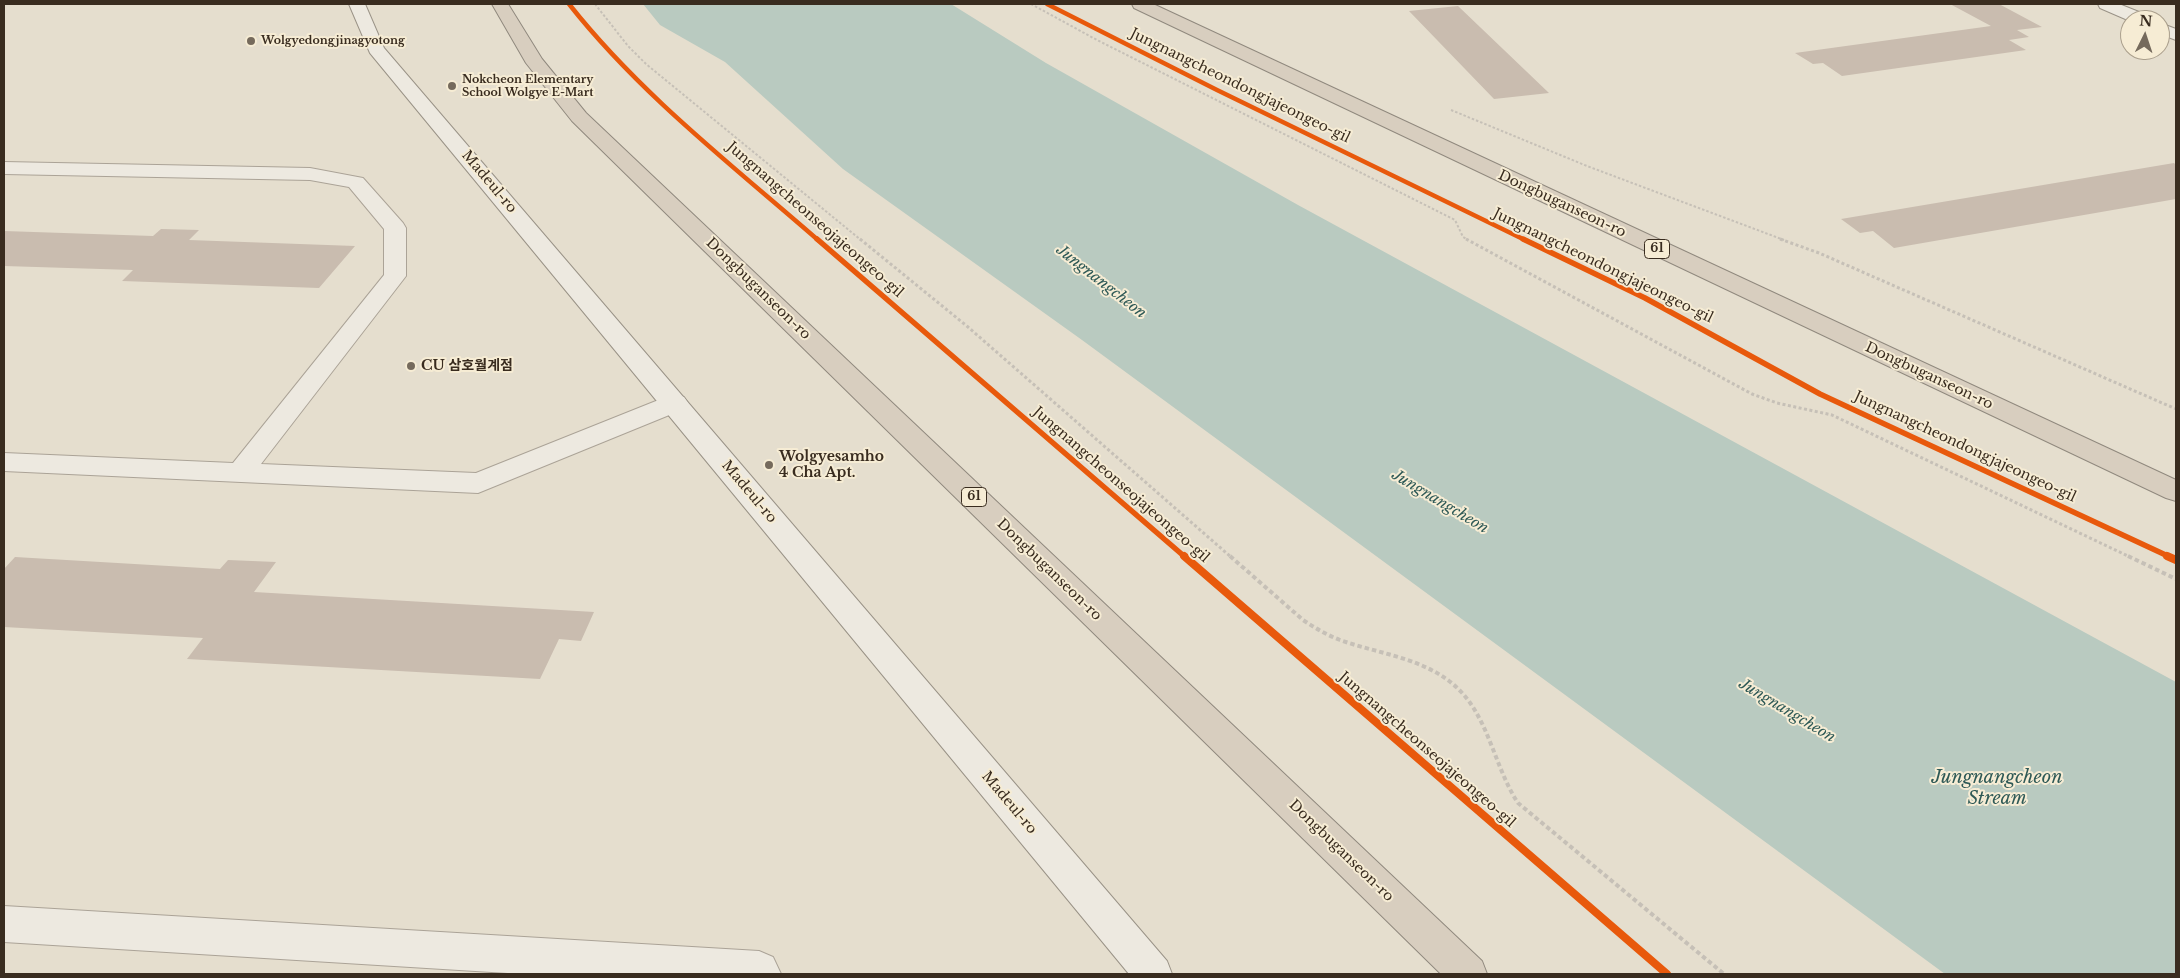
<!DOCTYPE html>
<meta charset="utf-8">
<style>
body{margin:0}
#map{position:relative;width:2180px;height:978px;overflow:hidden;background:#e5dece;font-family:"Libre Baskerville",serif}
canvas{display:block}
.frame{position:absolute;inset:0;border:5px solid #392c1f;pointer-events:none}
.north{position:absolute;left:2120px;top:10px;width:50px;height:50px;box-sizing:border-box;background:#f6ecd4;border:1px solid #aa9f8c;border-radius:50%;rotate:4deg;font-size:14px;font-weight:700;line-height:20px;text-align:center;color:#392c1f}
.north::after{content:'';display:block;margin:auto;width:18px;height:22px;background:#756a5c;clip-path:polygon(50% 0,100% 100%,50% 72%,0 100%)}
</style>
<div id="map">
<canvas width="2180" height="978"></canvas>
<div class="frame"></div>
<div class="north">N</div>
</div>
<script>
const ctx = document.querySelector('canvas').getContext('2d');
ctx.lineJoin = 'round';
function fillPath(path, color) { ctx.fillStyle = color; ctx.fill(path, 'evenodd'); }
function trace(path, color, width, dash) { ctx.strokeStyle = color; ctx.lineWidth = width; ctx.lineCap = dash ? 'butt' : 'round'; ctx.setLineDash(dash || []); ctx.stroke(path); }
function write(font, color, halo, rows, align = 'center') {
  ctx.font = font + ' "Libre Baskerville","Noto Sans KR",serif'; ctx.lineWidth = 4; ctx.setLineDash([]); ctx.textBaseline = 'middle'; ctx.strokeStyle = halo; ctx.fillStyle = color; for (const [text, x, y, turn = 0] of rows) {
    ctx.save(); ctx.translate(x, y); ctx.rotate((+turn || 0) * Math.PI / 180); ctx.textAlign = isNaN(turn) ? turn : align; if (halo) ctx.strokeText(text, 0, 0); ctx.fillText(text, 0, 0); ctx.restore();
  }
}
const water = new Path2D(`
 M643 4H951L1046 63 1298 205 2176 682V974H1945L1082 340 843 169 725 62 660 25Z`);
const building = new Path2D(`
 M1950 4H1999L2042 27 2017 30 2029 37 2009 40 2026 50 1842 76 1823 63 1813 64 1795 53 1991 26Z
 M1458 6 1549 93 1494 99 1409 11Z
 M2174 163 2176 165V199L1894 248 1873 231 1860 233 1841 219Z
 M161 229 199 230 189 240 355 246 319 288 122 281 133 270 4 266V231L153 236Z
 M15 557 220 569 228 560 276 562 254 592 594 612 581 641 559 639 540 679 187 659 203 638 4 627V569Z`);
const pathFar2 = new Path2D(`
 M595 4 628 46 646 64 861 240
 M1031 4 1097 40 1455 220 1463 237 1468 240
 M1451 110 1587 166 1784 240`);
const pathFar1 = new Path2D(`
 M860 239 968 327 1231 557
 M1466 239 1752 394 1777 403 1832 415 2130 557
 M1780 239 1819 253 2176 409`);
const path = new Path2D(`
 M1230 556 1303 620C1315 628 1327 635 1340 640 1385 656 1437 659 1468 700 1491 731 1497 771 1518 803L1724 974
 M2128 556 2176 579`);
const lane = new Path2D(`
 M4 162 310 168 363 178 403 223 406 228V276L261 464 476 473 666 397 675 395 684 397 688 403 684 409 478 493 4 471V453L233 463 384 275V229L349 187 310 180 4 174Z
 M4 906 759 951 773 957 781 974H524L4 942Z`);
const secondary = new Path2D(`
 M349 4H365L384 48 1167 961 1172 974H1129L370 53Z
 M2098 4H2119L2149 16 2151 20 2130 21 2100 8Z
 M2160 23 2176 29V40L2160 34Z`);
const highway = new Path2D(`
 M492 4H508L542 59 586 113 1482 961 1487 974H1441L572 121 526 63Z
 M1132 4H1153L2176 480V501L2166 498 1134 8Z`);
const cyclewayFar2 = new Path2D(`
 M569 4C640 94 732 165 818 240
 M1047 4 1217 90 1525 240`);
const cyclewayFar1 = new Path2D(`
 M817 239 1185 557
 M1523 239 1645 298 1820 394 2170 557`);
const cycleway = new Path2D(`
 M1184 556 1667 974
 M2167 556 2176 560`);
const markers = [
 [251,41,5,"#756a5c"],
 [452,86,5,"#756a5c"],
 [411,366,5,"#756a5c"],
 [769,465,5,"#756a5c"]
];
const farPoinames = [
 ["Wolgyedongjinagyotong",261,41],
 ["Nokcheon Elementary",462,80],
 ["School Wolgye E-Mart",462,93]
];
const shields = [
 [1657,249,25],
 [974,497,25]
];
const shieldNames = [
 ["61",1657,249],
 ["61",974,497]
];
const streetNames = [
 ["Jungnangcheondongjajeongeo-gil",1240,86,26],
 ["Madeul-ro",489,182,50],
 ["Dongbuganseon-ro",1562,204,25],
 ["Jungnangcheonseojajeongeo-gil",815,220,41],
 ["Jungnangcheondongjajeongeo-gil",1603,266,26],
 ["Dongbuganseon-ro",758,289,44],
 ["Dongbuganseon-ro",1929,376,25],
 ["Jungnangcheondongjajeongeo-gil",1965,447,25],
 ["Jungnangcheonseojajeongeo-gil",1121,485,41],
 ["Madeul-ro",749,492,50],
 ["Dongbuganseon-ro",1049,570,44],
 ["Jungnangcheonseojajeongeo-gil",1427,750,41],
 ["Madeul-ro",1009,803,50],
 ["Dongbuganseon-ro",1341,851,44]
];
const poiNames = [
 ["CU 삼호월계점",421,366],
 ["Wolgyesamho",779,457],
 ["4 Cha Apt.",779,473]
];
const waterNames = [
 ["Jungnangcheon",1101,282,38],
 ["Jungnangcheon",1440,502,31],
 ["Jungnangcheon",1787,711,31]
];
const nearWaternames = [
 ["Jungnangcheon",1997,778],
 ["Stream",1997,799]
];
fillPath(water, '#b9cac0');
fillPath(building, '#c9bcaf');
trace(lane, '#aba397', 2);
trace(secondary, '#9a9387', 2);
trace(highway, '#90897e', 2);
trace(pathFar2, '#c6c0b7', 2, [2.5, 2]);
trace(pathFar1, '#c6c0b7', 3, [3, 2.5]);
trace(path, '#c6c0b7', 4, [4.5, 3]);
fillPath(lane, '#ede9e0');
fillPath(secondary, '#ede9e0');
fillPath(highway, '#d8cebf');
trace(cyclewayFar2, '#e8590c', 4.5);
trace(cyclewayFar1, '#e8590c', 5.5);
trace(cycleway, '#e8590c', 8);
for (const [x, y, r, color] of markers) { const dot = new Path2D(); dot.arc(x, y, r, 0, 2 * Math.PI); ctx.fillStyle = color; ctx.fill(dot); trace(dot, '#f6ecd4', 2); }
write('bold 11px', '#392c1f', '#f6ecd4', farPoinames, 'left');
for (const [x, y, w] of shields) { const box = new Path2D(); box.roundRect(x - w / 2, y - 9.5, w, 19, 4); ctx.fillStyle = '#f6ecd4'; ctx.fill(box); trace(box, '#392c1f', 1); }
write('bold 12px', '#392c1f', null, shieldNames);
write('14px', '#392c1f', '#f6ecd4', streetNames);
write('bold 14px', '#392c1f', '#f6ecd4', poiNames, 'left');
write('italic 15px', '#2e5956', '#f6ecd4', waterNames);
write('italic 18px', '#2e5956', '#f6ecd4', nearWaternames);
</script>
